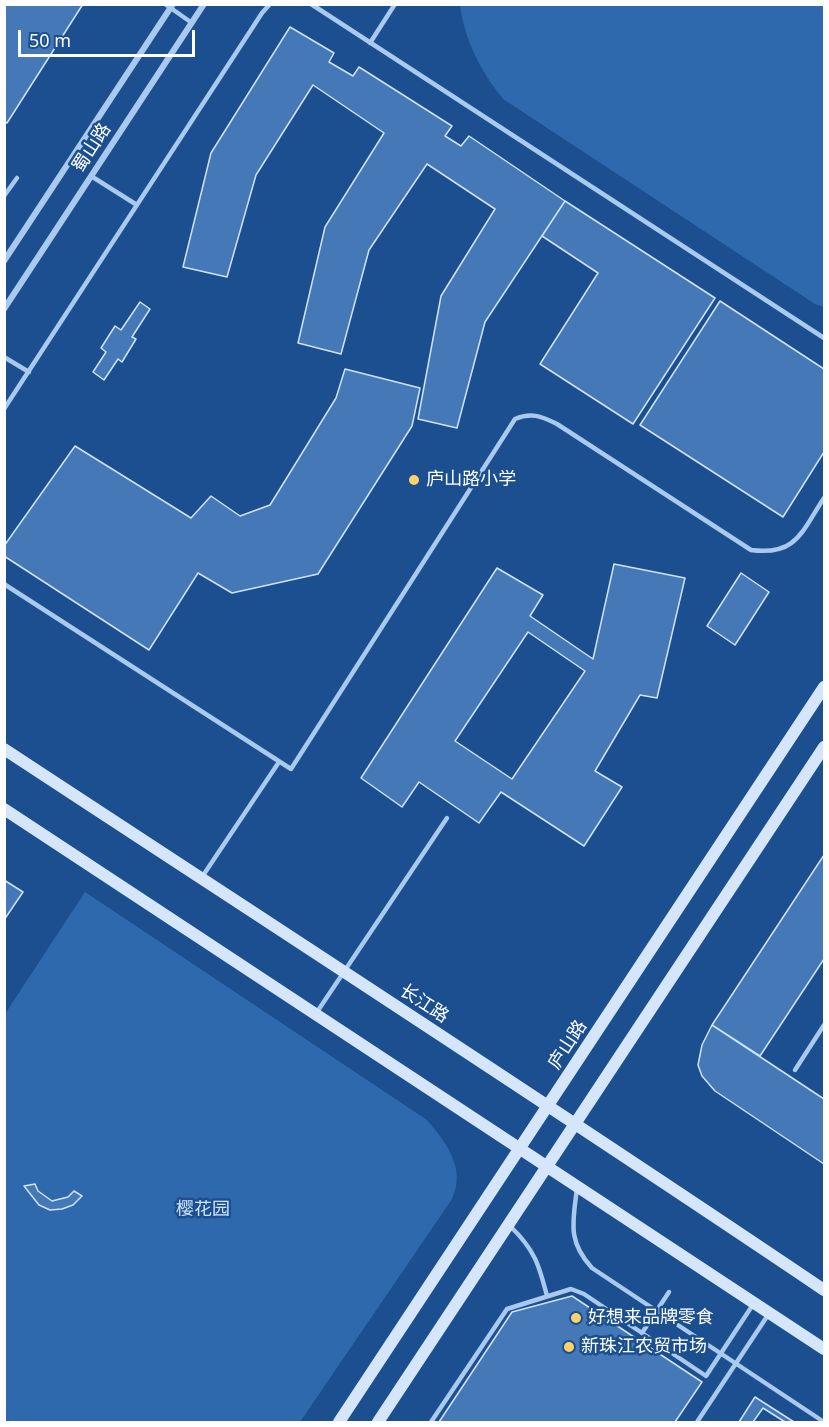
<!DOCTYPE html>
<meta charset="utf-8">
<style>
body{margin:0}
#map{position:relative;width:829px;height:1427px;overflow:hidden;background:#1b4f8f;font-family:"Noto Sans",sans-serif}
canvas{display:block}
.frame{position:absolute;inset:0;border:6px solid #fff;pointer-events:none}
.scale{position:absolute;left:18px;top:30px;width:177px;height:27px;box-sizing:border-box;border:3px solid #fff;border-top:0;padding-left:8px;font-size:18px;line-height:21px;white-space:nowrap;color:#fff;-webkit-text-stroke:4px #1b4f8f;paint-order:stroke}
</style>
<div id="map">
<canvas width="829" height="1427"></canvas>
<div class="frame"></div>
<div class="scale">50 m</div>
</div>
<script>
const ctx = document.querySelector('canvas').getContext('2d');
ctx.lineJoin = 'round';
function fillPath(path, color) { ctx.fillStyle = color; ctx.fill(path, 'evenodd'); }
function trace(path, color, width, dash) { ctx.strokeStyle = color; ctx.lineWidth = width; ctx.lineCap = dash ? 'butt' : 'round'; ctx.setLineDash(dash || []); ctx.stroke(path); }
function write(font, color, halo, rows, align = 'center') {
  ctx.font = font + ' "Noto Sans","Noto Sans SC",sans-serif'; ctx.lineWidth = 5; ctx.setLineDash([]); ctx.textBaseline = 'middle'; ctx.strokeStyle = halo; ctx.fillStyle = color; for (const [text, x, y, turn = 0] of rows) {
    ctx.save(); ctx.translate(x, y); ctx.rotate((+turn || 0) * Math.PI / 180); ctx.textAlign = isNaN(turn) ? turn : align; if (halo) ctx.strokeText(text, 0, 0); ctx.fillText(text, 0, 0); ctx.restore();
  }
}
const green = new Path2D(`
 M460 5H824V307L815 304 503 99C480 70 465 41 460 5Z
 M85 892 427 1120C447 1144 466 1168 452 1199L300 1422H5V1014Z`);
const building = new Path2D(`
 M4 4H83L7 123 4 121Z
 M290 27 334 53 329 62 353 76 359 67 452 126 445 136 461 146 469 136 565 201 485 322 457 428 418 419 441 296 495 209 427 164 369 250 341 354 298 343 325 227 384 133 313 85 256 175 227 277 183 267 211 153Z
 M565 201 715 298 633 424 540 364 598 273 542 236Z
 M720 301 824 369V452L783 517 640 425Z
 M140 302 150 309 132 337 136 339 122 362 118 359 104 380 93 372 106 352 101 348 115 326 121 330Z
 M345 369 420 388 412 426 318 574 232 593 198 573 149 650 4 556V546L75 446 191 518 211 496 240 516 270 505 336 398Z
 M614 564 685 578 657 698 640 695 595 771 622 787 584 846 501 792 479 823 419 782 402 807 361 778 497 568 543 595 530 616 593 659ZM528 632 585 671 512 779 455 741Z
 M741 573 769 592 735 645 707 626Z
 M824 855V959L760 1056 712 1025Z
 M4 880 23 892 4 920Z
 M712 1025 824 1099V1164L715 1091 702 1076 698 1065 702 1045Z
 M35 1184 38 1191 52 1201 68 1197 74 1191 82 1196 73 1205 62 1209 50 1210 39 1205 24 1186Z
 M572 1296 702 1382 675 1422H439L512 1312Z
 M755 1397 794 1422H739Z
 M763 1408 785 1422H753Z`);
const lane = new Path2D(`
 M165 4 192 23
 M311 4 824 338
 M370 43 395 4
 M91 176 137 205
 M4 196 17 178
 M4 357 29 372
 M4 409 262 13 270 4
 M4 584 291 769 515 419C531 412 541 416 557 424L751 550C797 556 802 531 824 498
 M202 877 279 762
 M317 1012 447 818
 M795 1070 824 1025
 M577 1188C573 1222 567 1241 592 1268L824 1422
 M510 1226C535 1250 539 1265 547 1296
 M642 1333 669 1292
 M431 1422 507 1309 571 1289 584 1294 706 1376 754 1303
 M697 1422 768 1315`);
const street = new Path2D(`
 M4 261 173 4
 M4 309 204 4`);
const secondary = new Path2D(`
 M4 749C278 929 553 1107 824 1290
 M4 809 824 1349
 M339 1422 824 687
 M378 1422 824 747`);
const markers = [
 [414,480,6,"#ffd166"],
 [576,1318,6,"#ffd166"],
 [569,1347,6,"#ffd166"]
];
const streetNames = [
 ["蜀山路",92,148,-57],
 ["长江路",424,1004,33],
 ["庐山路",568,1045,-57]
];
const poiNames = [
 ["庐山路小学",426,480],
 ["好想来品牌零食",588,1318],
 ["新珠江农贸市场",581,1347]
];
const parkNames = [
 ["樱花园",203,1210]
];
fillPath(green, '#2e69ad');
fillPath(building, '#4478b7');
trace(building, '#cfe3fa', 1.5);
trace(lane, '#a9c9ee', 4.5);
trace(street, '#a9c9ee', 6);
trace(secondary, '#d6e6fa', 12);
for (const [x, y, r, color] of markers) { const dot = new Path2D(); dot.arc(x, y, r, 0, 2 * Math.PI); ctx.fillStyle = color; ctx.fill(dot); trace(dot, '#1b4f8f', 2); }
write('18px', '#fff', '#1b4f8f', streetNames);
write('18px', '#fff', '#1b4f8f', poiNames, 'left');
write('18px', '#cfe3fa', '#1b4f8f', parkNames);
</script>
